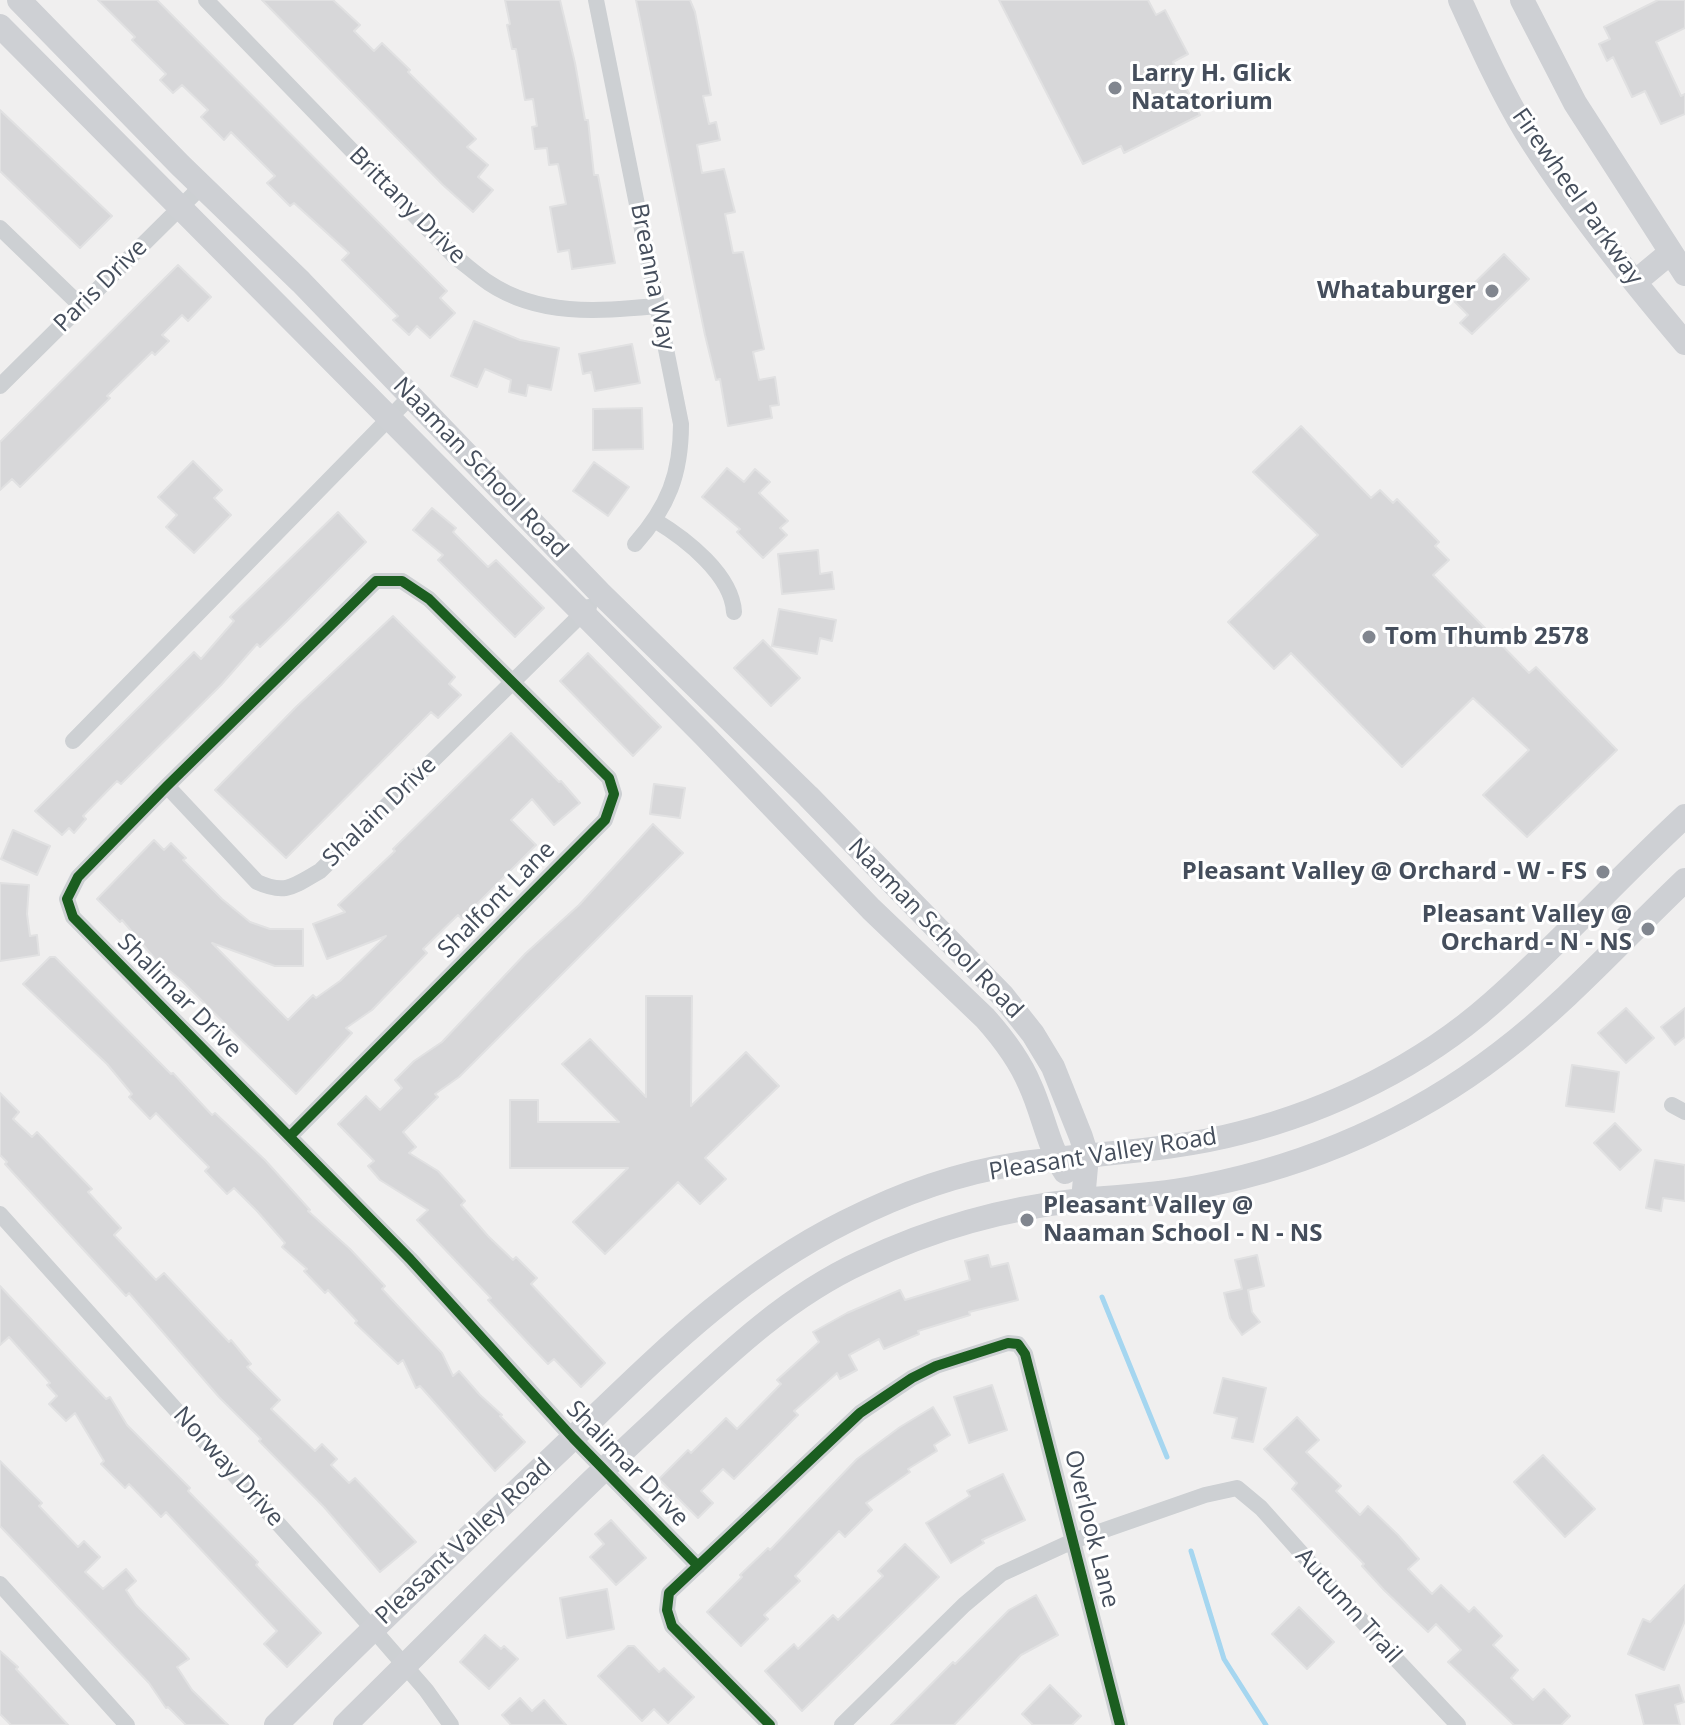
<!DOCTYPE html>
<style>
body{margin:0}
canvas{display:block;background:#f0efef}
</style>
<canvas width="1685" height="1725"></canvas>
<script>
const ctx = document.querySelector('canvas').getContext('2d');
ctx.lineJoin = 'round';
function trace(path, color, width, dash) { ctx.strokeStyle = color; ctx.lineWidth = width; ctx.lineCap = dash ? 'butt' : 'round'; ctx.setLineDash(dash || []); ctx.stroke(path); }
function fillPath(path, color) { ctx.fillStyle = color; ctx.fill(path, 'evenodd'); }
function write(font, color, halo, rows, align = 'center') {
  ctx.font = font + ' "Open Sans",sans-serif'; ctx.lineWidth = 6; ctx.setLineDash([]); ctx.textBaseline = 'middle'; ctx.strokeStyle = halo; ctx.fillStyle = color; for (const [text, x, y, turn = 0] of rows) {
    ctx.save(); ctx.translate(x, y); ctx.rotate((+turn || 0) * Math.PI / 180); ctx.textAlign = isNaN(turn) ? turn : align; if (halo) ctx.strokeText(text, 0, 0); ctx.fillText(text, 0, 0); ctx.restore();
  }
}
const stream = new Path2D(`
 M1102 1297 1167 1457
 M1191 1551 1224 1659 1266 1725`);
const building = new Path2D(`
 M98 0H157L447 291 440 298 455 313 430 338 417 326 409 335 393 320 398 316 342 260 349 253 294 203 290 206 267 183 275 176 231 132 224 140 201 117 208 110 182 85 173 93 160 80 166 74 132 40 135 37Z
 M262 0H333L360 25 354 31 374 51 382 43 410 70 408 72 476 139 467 147 488 165 478 177 493 190 473 212 443 185Z
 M505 0H560L575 63 585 120H588L594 175H598L615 263 572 269 569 250 558 252 550 207 566 204 558 164 549 165 547 148 535 149 532 127 537 126 533 99 525 100 516 49H512L507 25 510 24Z
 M636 0H690L695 12 711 95 703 96 709 124 716 122 720 140 697 145 702 173 724 169 735 212 725 214 731 243 733 253 743 252 764 349 753 352 759 380 775 377 779 405 770 406 772 418 728 426 720 379 716 380 705 335Z
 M999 0H1148L1156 15 1165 10 1188 54 1173 62 1200 115 1124 153 1121 146 1083 164Z
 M1658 0H1685V28L1656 42 1681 96 1685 94V114L1661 124 1645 91 1632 97 1613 57 1607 61 1599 44 1610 39 1604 27Z
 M0 110 112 216 80 248 0 171Z
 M1504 254 1529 279 1472 334 1460 323 1468 315 1455 302Z
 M178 265 211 297 188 321 182 315 162 335 169 341 155 355 152 352 107 396 110 398 20 487 12 479 0 490V442Z
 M474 321 520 340 559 348 551 390 528 385 526 396 509 392 511 380 485 369 477 387 451 376Z
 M632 344 640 383 595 391 591 372 583 374 579 354Z
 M642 408 643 449 593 450V409Z
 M1301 426 1371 498 1380 490 1393 503 1397 499 1439 542 1435 546 1449 560 1433 575 1529 673 1536 667 1617 750 1527 837 1483 795 1529 750 1473 698 1402 767 1291 653 1274 669 1228 622 1318 535 1253 472Z
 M193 461 222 490 214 498 231 515 194 553 166 527 177 515 158 497Z
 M594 462 629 487 608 516 573 491Z
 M727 468 744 482 755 469 770 482 759 493 788 521 780 528 787 535 763 558 737 532 740 529 702 497Z
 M432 508 456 528 453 532 488 567 496 560 544 608 515 637 438 560 443 555 413 530Z
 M338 512 366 542 288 620 260 647 257 644 221 685 121 784 117 781 83 816 86 819 74 833 69 828 62 835 35 811 194 652 201 659 234 621 230 617Z
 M818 550 820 574 832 572 834 589 782 594 778 554Z
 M779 609 836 620 832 641 820 638 817 654 772 646Z
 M393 616 455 677 449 684 461 695 438 718 431 712 286 858 215 790 296 707Z
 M763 640 800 678 771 706 734 668Z
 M588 653 661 727 633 756 560 681Z
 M511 733 559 782 561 781 580 803 554 825 532 799 511 820 536 845 462 919 458 915 423 949 427 953 372 1010 346 1028 352 1033 296 1094 182 981 155 959 122 920 120 922 97 899 154 840 164 850 171 843 186 858 183 860 222 899 250 922 270 929H303V966H275L212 943 288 1020 313 995 316 998 340 981 386 936 327 959 313 924 345 912 338 905 395 851 393 849Z
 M654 784 685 788 680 818 650 814Z
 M653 824 683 853 459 1077 435 1094 438 1097 403 1132 416 1147 409 1153 438 1171 465 1201 461 1205 488 1236 513 1260 516 1257 537 1278 531 1284 605 1363 581 1387 554 1359 548 1364 529 1344 488 1300 491 1298 417 1220 428 1210 380 1180 368 1166 374 1161 338 1124 366 1096 380 1110 402 1088 395 1080 414 1061 442 1042 526 953 579 905Z
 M13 830 50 846 37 875 1 859Z
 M0 883 29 885 27 914 30 936 37 935 39 955 0 961Z
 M50 957H55L171 1074 173 1073 212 1115 215 1113 265 1160 310 1210 308 1211 350 1249 385 1286 382 1289 442 1353 453 1376 459 1371 480 1395 502 1415 500 1416 525 1442 495 1471 420 1386 416 1388 403 1360 398 1364 355 1323 357 1321 328 1290 325 1293 304 1271 307 1269 282 1247 285 1243 257 1211 234 1188 227 1194 205 1171 209 1167 180 1138 156 1113 150 1119 129 1097 132 1094 107 1064 23 984Z
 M646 996H692L691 1106 746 1052 779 1086 705 1158 726 1179 700 1204 678 1182 605 1254 573 1222 628 1168H510V1100H538V1122H619L562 1064 590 1039 646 1097Z
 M1626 1008 1654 1038 1626 1063 1598 1033Z
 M1685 1008V1037L1675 1045 1661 1027Z
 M1572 1065 1619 1072 1614 1112 1566 1106Z
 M0 1093 19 1112 13 1119 32 1137 37 1132 92 1189 88 1192 121 1228 114 1235 156 1280 164 1273 229 1342 231 1340 251 1364 247 1367 280 1400 271 1409 315 1451 322 1444 337 1459 331 1465 349 1483 355 1478 416 1542 380 1572 324 1507 259 1441 261 1439 219 1397 129 1293 126 1296 5 1164 7 1162 0 1155Z
 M1615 1123 1641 1150 1620 1170 1594 1143Z
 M1655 1160 1685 1165V1201L1663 1198 1661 1211 1646 1208Z
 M988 1255 991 1267 1008 1263 1018 1300 969 1312 970 1315 918 1331 919 1334 884 1349 879 1339 849 1355 857 1370 840 1379 837 1373 794 1411 798 1415 734 1479 723 1469 701 1491 713 1503 698 1518 659 1479 688 1450 691 1453 726 1418 737 1429 781 1384 777 1380 819 1342 813 1332 847 1313 900 1290 905 1300 970 1280 965 1261Z
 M1257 1255 1264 1286 1248 1290 1252 1312 1260 1322 1242 1335 1230 1318 1224 1293 1242 1289 1235 1260Z
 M0 1286 106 1399 110 1397 127 1425 190 1488 188 1491 258 1562 256 1565 321 1633 287 1667 264 1644 277 1631 166 1512 161 1517 129 1484 125 1488 101 1464 104 1461 75 1413 66 1421 49 1404 57 1396 47 1385 50 1383 9 1337 0 1345Z
 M1223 1378 1266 1388 1253 1442 1232 1438 1237 1418 1214 1413Z
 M992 1385 1007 1430 969 1443 954 1397Z
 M933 1407 950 1435 934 1445 937 1451 908 1469 910 1472 866 1503 872 1510 845 1537 839 1531 795 1576 800 1581 764 1615 768 1619 741 1646 707 1612 742 1577 740 1575 768 1548 770 1550 857 1459 900 1427Z
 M1297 1417 1319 1440 1306 1452 1341 1486 1336 1491 1360 1515 1368 1506 1398 1535 1419 1559 1408 1569 1432 1594 1441 1585 1469 1612 1474 1607 1502 1636 1493 1645 1518 1670 1511 1678 1533 1700 1544 1689 1570 1716 1561 1725H1514L1448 1662 1461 1650 1436 1624 1428 1632 1384 1590 1362 1566 1364 1564 1292 1489 1297 1483 1264 1449Z
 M1543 1455 1595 1509 1565 1537 1514 1482Z
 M0 1461 42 1503 39 1506 78 1547 84 1541 100 1557 85 1572 103 1589 126 1569 136 1581 126 1590 136 1605 184 1653 189 1659 177 1667 192 1690 228 1725H186L168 1707 166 1708 149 1683 0 1526Z
 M1003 1474 1025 1520 982 1540 984 1543 951 1563 926 1523 970 1496 967 1491Z
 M611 1520 646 1558 616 1585 590 1557 604 1544 595 1534Z
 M905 1544 939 1577 802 1711 765 1671 794 1644 798 1649 833 1615 838 1620 883 1576 878 1571Z
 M1685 1585V1621L1664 1670 1628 1654 1643 1619 1650 1622Z
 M607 1589 614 1629 567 1638 560 1598Z
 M1036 1595 1058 1635 1021 1655 954 1725H891L953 1662 955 1664 1009 1610Z
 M1299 1607 1334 1642 1307 1669 1272 1634Z
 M485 1635 501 1649 504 1646 518 1659 489 1689 460 1662Z
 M628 1646H634L659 1672 664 1668 694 1697 668 1723 654 1709 642 1721 598 1676Z
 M0 1651 18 1667 16 1669 68 1725H11L0 1714Z
 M1050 1685 1081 1716 1072 1725H1033L1022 1714Z
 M1679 1685 1684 1702 1675 1705 1680 1725H1644L1636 1695Z
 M520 1698 532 1711 544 1700 566 1725H511L502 1715Z`);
const street = new Path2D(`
 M206 0 454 256C466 265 477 275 489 283 540 317 600 311 658 306
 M596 0 681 424C681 474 668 507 635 544
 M0 228 81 306
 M0 386 202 186
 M656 521C686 539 732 575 734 612
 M73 741 411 396
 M167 786 257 882C286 895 294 886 320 871L589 607
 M1672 1105 1685 1112
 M290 1136 605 820 614 794 609 778 429 599 402 581H376L167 786 78 877 67 899 73 917 410 1259 573 1438 698 1566
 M0 1214 372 1628 426 1690 451 1725
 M0 1584 127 1725
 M770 1725 672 1626 667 1610 669 1593 860 1413 912 1378 936 1366 1008 1343 1018 1344 1025 1354 1120 1725
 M842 1725 964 1605 1001 1574 1073 1541 1205 1495 1237 1488 1261 1508 1396 1659 1458 1725`);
const secondary = new Path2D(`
 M19 0 180 165 301 282 600 593 808 796 1003 996 1033 1034 1053 1067 1081 1137 1087 1156 1083 1200
 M1460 0C1480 44 1501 91 1526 132 1571 204 1630 278 1685 343
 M1522 0 1575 103 1685 274
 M0 26 704 735 871 909 985 1018C1002 1037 1020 1061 1030 1085 1043 1113 1048 1146 1065 1172
 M1635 282 1670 253
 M276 1725C368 1633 462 1543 556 1454 649 1366 729 1280 845 1222 898 1195 959 1173 1017 1164 1091 1153 1168 1152 1240 1133 1331 1110 1422 1065 1492 1003 1559 944 1619 877 1685 816
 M345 1725C450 1622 553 1515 661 1416 723 1358 784 1298 862 1262 931 1229 1005 1208 1082 1200 1122 1196 1163 1195 1203 1186 1310 1165 1413 1120 1500 1053 1566 1003 1625 937 1685 880`);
const cycleway = new Path2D(`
 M290 1136 605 820 614 794 609 778 429 599 402 581H376L167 786 78 877 67 899 73 917 410 1259 573 1438 698 1566
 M770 1725 672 1626 667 1610 669 1593 860 1413 912 1378 936 1366 1008 1343 1018 1344 1025 1354 1120 1725`);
const markers = [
 [1115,88,8,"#81868f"],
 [1492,291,8,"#81868f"],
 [1369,637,8,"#81868f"],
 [1603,872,8,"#81868f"],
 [1648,929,8,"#81868f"],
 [1027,1220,8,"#81868f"]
];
const poiNames = [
 ["Larry H. Glick",1131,74],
 ["Natatorium",1131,102],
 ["Whataburger",1476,291,"right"],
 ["Tom Thumb 2578",1385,637],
 ["Pleasant Valley @ Orchard - W - FS",1587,872,"right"],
 ["Pleasant Valley @",1632,915,"right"],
 ["Orchard - N - NS",1632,943,"right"],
 ["Pleasant Valley @",1043,1206],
 ["Naaman School - N - NS",1043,1234]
];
const streetNames = [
 ["Firewheel Parkway",1577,197,55],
 ["Brittany Drive",407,206,45],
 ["Breanna Way",652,277,79],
 ["Paris Drive",101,286,-45],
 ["Naaman School Road",480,468,46],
 ["Shalain Drive",380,812,-44],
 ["Shalfont Lane",497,900,-45],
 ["Naaman School Road",935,929,46],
 ["Shalimar Drive",179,996,45],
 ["Pleasant Valley Road",1103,1155,-9],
 ["Shalimar Drive",627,1464,46],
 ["Norway Drive",228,1467,48],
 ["Overlook Lane",1091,1529,76],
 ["Pleasant Valley Road",464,1542,-43],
 ["Autumn Trail",1348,1606,48]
];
trace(stream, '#a5d6f0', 5);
fillPath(building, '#d7d7d9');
trace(building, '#e1e1e2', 2);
trace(street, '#cdd0d3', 16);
trace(secondary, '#ced0d4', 24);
trace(cycleway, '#1b5e20', 10);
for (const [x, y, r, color] of markers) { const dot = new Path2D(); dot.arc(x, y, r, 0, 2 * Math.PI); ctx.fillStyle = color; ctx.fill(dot); trace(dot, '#fff', 3); }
write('bold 24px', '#454e5c', '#fff', poiNames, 'left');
write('24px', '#454e5c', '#fff', streetNames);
</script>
